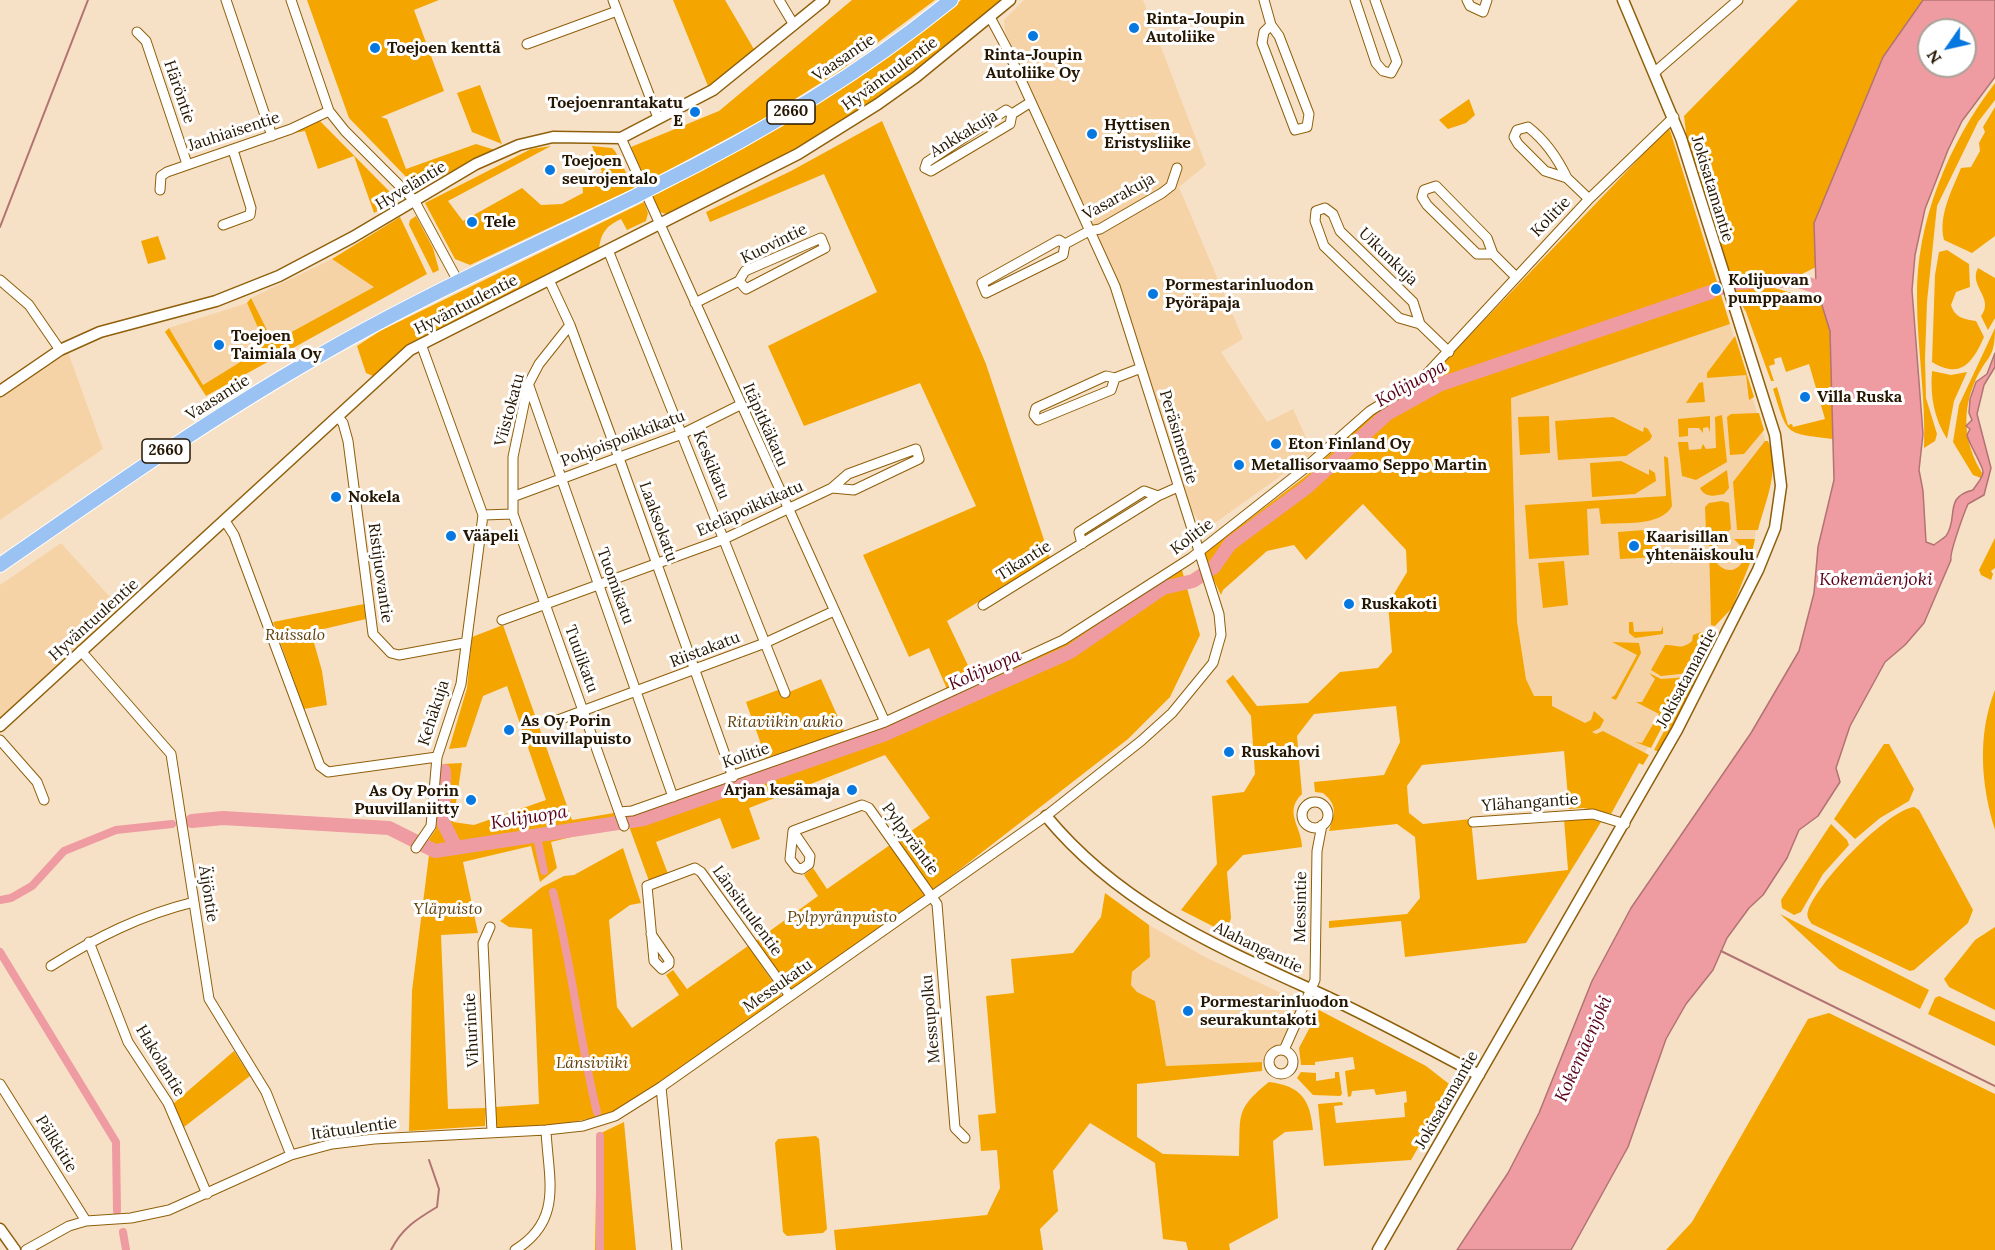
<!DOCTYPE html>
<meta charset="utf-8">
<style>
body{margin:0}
#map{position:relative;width:1995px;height:1250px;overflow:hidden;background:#f7e1c6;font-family:Lora,serif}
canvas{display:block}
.north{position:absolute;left:1917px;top:18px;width:60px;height:60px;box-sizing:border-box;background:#fff;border:2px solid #a8a299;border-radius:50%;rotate:236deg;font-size:16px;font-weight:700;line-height:24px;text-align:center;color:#251601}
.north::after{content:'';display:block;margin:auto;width:21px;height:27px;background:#0778df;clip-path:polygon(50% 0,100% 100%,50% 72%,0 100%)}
</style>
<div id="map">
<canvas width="1995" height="1250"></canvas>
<div class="north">N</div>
</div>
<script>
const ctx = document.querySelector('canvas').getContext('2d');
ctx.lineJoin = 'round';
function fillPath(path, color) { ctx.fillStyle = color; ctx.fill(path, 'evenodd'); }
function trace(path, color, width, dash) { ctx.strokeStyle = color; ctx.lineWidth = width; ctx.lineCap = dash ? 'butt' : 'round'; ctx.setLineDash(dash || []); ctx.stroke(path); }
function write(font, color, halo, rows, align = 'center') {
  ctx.font = font + ' Lora,serif'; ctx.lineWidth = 6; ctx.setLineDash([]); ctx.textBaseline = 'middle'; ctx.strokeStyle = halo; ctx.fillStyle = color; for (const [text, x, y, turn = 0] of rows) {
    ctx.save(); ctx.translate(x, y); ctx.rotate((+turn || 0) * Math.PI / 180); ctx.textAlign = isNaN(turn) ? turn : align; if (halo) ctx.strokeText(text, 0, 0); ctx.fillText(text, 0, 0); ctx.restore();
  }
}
const built = new Path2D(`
 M1024 0H1143L1206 165 1179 187 1243 339 1221 352 1267 422 1293 409 1313 453 1205 530 1190 508 1117 283 1005 31 1004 20Z
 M332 259 375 287 272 342 251 298Z
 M247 303 263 339 256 353 203 385 169 328Z
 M1730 324 1769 452 1756 530 1750 562 1729 609 1714 626 1642 758 1537 704 1526 679 1517 621 1511 397Z
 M68 352 103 449 0 520V397Z
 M61 543 120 608 0 718V585Z
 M1149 925 1205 957 1300 1002 1280 1045 1262 1062 1166 1066 1155 1001 1137 992 1131 985 1132 973 1150 957Z`);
const green = new Path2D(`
 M307 0H439L414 10 444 91 381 117 387 119 406 169 476 144 495 150 427 184 412 183 349 118Z
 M673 0H725L755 51 708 86Z
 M852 0H935L841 70 760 121 646 182 631 147 719 111Z
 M961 0H1002C940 53 876 102 806 143 761 170 713 191 667 214L659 212 651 197C761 140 866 80 961 0Z
 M1798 0H1923L1883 57 1814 223 1816 267 1802 274 1729 277 1687 141 1684 116Z
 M1995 83V100L1978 122 1937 206 1927 302 1925 359 1926 398 1937 434 1935 441 1924 448C1926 398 1917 348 1917 298 1916 221 1949 143 1995 83Z
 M480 85 502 144 472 132 457 93Z
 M1469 99 1475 115 1466 123 1448 129 1439 120Z
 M1995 107V236L1972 253 1944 240C1938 216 1952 190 1961 168L1971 167 1980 151 1979 143 1985 132 1983 127Z
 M320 121 389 191 392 199 389 205 374 213 354 156 318 169 305 131 294 133Z
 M882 121 986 364 1050 558 947 621 973 676 947 689 929 648 909 657 863 555 976 506 920 383 804 426 768 346 877 292 824 174 710 222 706 212 791 171Z
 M1669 127 1730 324 1511 398 1517 621 1526 679 1534 696H1552V706L1585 723 1591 720 1594 711 1604 720 1600 728 1592 732 1596 734 1603 731 1649 755 1643 765 1639 763 1611 814 1583 808 1569 809 1564 751 1422 765 1407 786 1409 813 1423 824 1471 819 1477 880 1568 870 1564 819 1586 818 1601 822 1526 943 1405 957 1401 921 1329 928V921L1407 914 1420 898 1415 837 1397 824 1329 831C1334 815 1339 806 1323 793L1315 792 1314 782 1384 775 1400 742 1396 706 1314 714 1297 736 1302 794C1283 812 1302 827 1302 847L1243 855 1227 872 1231 918 1226 933 1181 910 1217 864 1212 796 1244 792 1255 774 1251 716 1226 681 1233 675 1257 706 1308 703 1340 672 1378 668 1392 652 1388 604 1407 572 1406 550 1363 504 1306 560 1294 545 1267 551 1223 590 1221 595 1202 555 1306 476 1373 414 1428 379Z
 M551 146 448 201 463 221 522 188 541 205 562 204 583 193 582 179 602 172 592 146 612 148 615 151 634 188 470 265 455 259 425 203 531 149Z
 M644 202 648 213 646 221 627 230 621 219C606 226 601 233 599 249L412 342 373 376 366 373 357 346 380 331Z
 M416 216 433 248 439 270 433 273 409 225 410 220Z
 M400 217 427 274 206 396 165 332 169 328 203 385 255 353 263 339 247 303 251 298 273 342 374 287 332 259Z
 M158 236 166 259 148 264 141 241Z
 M1947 250 1969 264 1970 287 1956 292 1951 305C1955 318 1964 319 1976 321L1984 337C1973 362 1961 380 1932 362L1935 275 1939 252Z
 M1978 268 1995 278V318L1988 330 1981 316C1995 298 1968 286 1978 268Z
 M1746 286 1774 288 1821 301 1830 331 1833 439C1784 433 1788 436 1773 389L1777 387 1788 425 1792 424 1793 427 1825 419 1809 364 1786 372 1781 357 1774 359 1775 364 1769 366 1774 381H1771L1746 312 1732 288Z
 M1995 328C1995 359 1988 354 1976 379 1961 412 1964 443 1982 473L1981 478 1973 475 1953 442 1959 405Z
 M1735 336 1754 397 1749 400 1746 375 1707 378V373Z
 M1932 371 1951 375 1967 372 1954 401 1947 439C1934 418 1930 396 1932 371Z
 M1703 382 1705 402 1686 403 1699 383Z
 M1759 413 1764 430 1744 454 1730 455 1727 417 1731 414Z
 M1722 415 1727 462 1696 480 1682 476 1678 442H1688L1689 450 1701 449 1703 444 1706 449 1716 448 1715 417Z
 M1549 416 1550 453 1520 455 1518 417Z
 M1710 416V432L1708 427 1703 428V433L1699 428H1688V436L1679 437 1678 419Z
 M1613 417 1643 432 1644 427 1648 429 1652 436 1650 440 1626 456 1558 460 1555 421Z
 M1765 441H1768C1781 469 1765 502 1758 530H1737L1733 482Z
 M1664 456 1668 458 1672 506C1661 527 1622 522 1601 524L1599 508 1587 509 1589 555 1529 559 1525 505 1666 496Z
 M1621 461 1649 475V469L1655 473 1656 481 1635 494 1592 497 1590 463Z
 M1727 470 1729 488 1724 494C1714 496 1705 498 1700 488Z
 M1722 501 1729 503 1731 529 1729 531 1706 532 1705 507 1709 503Z
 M1658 529 1659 557 1620 559 1618 532Z
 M1995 538V568L1991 571 1993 574 1991 580 1981 575 1979 570Z
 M1734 539H1755L1750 563 1732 608 1715 626 1711 625 1709 542 1723 540 1716 548 1713 557C1720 572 1736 576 1744 559L1741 546Z
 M1564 561 1568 605 1543 608 1538 563Z
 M1182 570 1200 635 1170 697 1128 739 932 891 898 840 930 818 885 755 749 808 760 839 732 849 720 818 656 842 668 874 649 881 626 818 793 761 929 709 1070 642Z
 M364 604 366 619 311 632 322 671 327 705 304 709 273 622Z
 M1629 622H1633L1634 632 1661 631 1663 626V634L1635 638 1629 633Z
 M503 625 572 820 614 813 616 826 551 842 557 868 540 882 531 846 463 862 478 933 441 935 448 1109 486 1108 485 1126 409 1131 412 991 429 855 421 851 436 829 443 764 462 763 453 822 474 825 546 800 507 686 483 696 466 747 449 749 467 688 472 637Z
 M1701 632 1710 633 1690 673 1661 676 1651 670 1665 645C1676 644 1681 651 1692 641L1693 635Z
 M1612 642 1639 643 1641 653 1616 700 1611 698 1615 695 1637 655Z
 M1704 656 1701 672 1662 753 1654 750Z
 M1649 673 1661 679 1688 677 1651 748 1635 742 1642 743 1659 714 1636 702H1642L1655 679Z
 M821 679 845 733 767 761 746 702 778 690 789 692Z
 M1995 690V830C1981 785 1977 735 1995 690Z
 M1884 744H1889L1914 789 1909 801 1880 818 1855 839 1834 819Z
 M1914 807 1919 810 1973 910 1968 923 1914 970 1910 971 1812 924C1809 920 1806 916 1808 911 1816 884 1886 811 1914 807Z
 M1831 824 1847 840 1849 845 1823 874 1801 912 1794 915 1782 908 1781 900Z
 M890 845 926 896 792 991 756 941 818 896 804 875 813 868 827 889Z
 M623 848 641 903 630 905 609 920 617 1007 632 1028 679 995 666 975 673 970 687 989 748 946 783 997 638 1100C593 1124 546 1127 495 1129V1107L539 1104 532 929 509 927 500 921 542 887 564 876 574 875Z
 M1105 893 1149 925 1150 957 1132 972 1131 985 1137 992 1155 1001 1166 1066 1262 1062V1071L1137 1084V1137L1163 1154 1239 1156C1241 1116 1234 1110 1269 1082 1301 1086 1310 1099 1313 1130L1285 1132 1273 1141 1278 1218 1229 1244 1230 1250H1188L1186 1242 1163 1239 1155 1163 1090 1123 1053 1171 1058 1211 1040 1229 1043 1250H836L834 1230 987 1215 1000 1188 997 1150 981 1151 978 1115 996 1113 986 996 1014 993 1011 959 1073 953 1101 917Z
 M1780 914 1929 990 1920 1009 1839 969Z
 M1995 927V1010L1949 987 1944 979 1975 940Z
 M1939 996 1995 1022V1046L1928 1014 1935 998Z
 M1319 1010 1426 1066 1453 1087 1411 1160 1324 1166 1318 1104 1342 1102 1343 1105 1334 1106 1336 1123 1405 1117 1404 1103 1407 1102 1406 1091 1376 1095 1374 1089 1352 1091 1351 1096 1348 1097 1345 1071 1355 1069 1353 1057 1315 1062V1065H1301L1299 1048Z
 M1829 1013 1995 1094V1250H1666L1692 1222 1808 1019Z
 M234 1051 250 1076 184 1127 173 1104Z
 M1301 1072 1316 1073V1081L1335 1078V1072H1339L1342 1094 1340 1096 1313 1095 1297 1078Z
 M624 1122 636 1250H595L597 1135Z
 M816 1136 819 1139 827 1229 823 1233 787 1236 783 1232 775 1143 778 1139Z`);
const water = new Path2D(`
 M1923 0H1995V77L1962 121 1948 150 1925 209 1915 255 1912 290 1923 434 1919 470 1923 491 1926 542 1934 545C1937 542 1943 539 1946 536 1959 518 1943 497 1973 490 1976 485 1983 478 1983 472 1984 468 1969 444 1967 435L1970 429 1966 426 1972 420 1969 413 1970 399 1976 382 1987 374 1995 353V367L1984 385 1977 414 1991 468 1984 495 1968 504C1964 513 1949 554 1951 560L1924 623 1905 645 1885 662 1850 726 1836 768 1840 782 1818 816 1799 830 1787 858 1763 895 1749 908 1727 938 1713 970 1686 1004 1666 1039 1628 1147 1571 1250H1457L1508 1173 1539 1113 1592 981 1631 908 1751 733 1799 651 1814 593 1818 547 1834 480 1830 331 1816 286 1814 223 1883 57ZM1929 30H1965V66H1929Z`);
const stream = new Path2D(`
 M0 227 88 0
 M1721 951 1995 1086
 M391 1250C402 1228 417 1219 437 1207L439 1189 429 1160`);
const canal = new Path2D(`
 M537 837 544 871
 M553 892C572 964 579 1039 597 1112
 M0 900 11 898 32 886 64 851 116 830 172 824
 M0 952 116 1142 117 1211
 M123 1232 126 1250
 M600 1250V1136`);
const river = new Path2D(`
 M1721 288 1737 283 1796 280 1833 292
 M444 771V824L456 848
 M192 821 223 818 389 828 435 851 644 819 883 735 1070 652 1163 588 1193 581 1214 567 1230 544 1307 487 1387 414 1441 384 1711 292`);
const minor = new Path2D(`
 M226 0 272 136
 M291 0 329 111 345 131 414 200 459 283
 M613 0 658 118
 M779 0 794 25
 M1264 0 1271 25 1279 36 1309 114 1307 127 1295 130 1262 43 1264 32 1271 25
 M1355 0 1376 63 1383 71 1391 73 1397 62 1375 0
 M1467 0 1470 6 1483 12 1487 0
 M137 32 146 41 187 164
 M527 44 617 11
 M1655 72 1738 0
 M1012 114 1010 124 931 171 925 168 927 162 1006 110 1012 114 1031 102
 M621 138 885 722
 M1567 178C1557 157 1546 141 1528 127L1517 130 1514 137 1518 144 1545 171 1567 178 1589 199
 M160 190 161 176 167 172 291 129 329 111
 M223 225 250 215 251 208 233 150
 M1065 244 1063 255 986 293 982 283 1059 240 1065 244 1089 231 1100 229 1162 193 1171 186 1177 168
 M608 250 785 693
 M1493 254 1487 238 1436 186 1424 190 1422 197 1427 205 1477 254H1493L1515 276
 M0 280 29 305 60 350
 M549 280 570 325 619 458 733 777
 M695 303 739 281 745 271 821 238 825 248 746 289 739 281
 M1420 324 1413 302 1340 231 1333 214 1325 208 1316 211 1315 221 1324 246 1399 318 1420 324 1449 352
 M570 325 539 364 528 385 513 457V514L624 826
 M1115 378 1111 390 1038 420 1034 415 1036 408 1106 376 1115 378 1141 368
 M529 386 673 797
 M338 417 343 423 348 441 373 634 391 653 399 655 464 643
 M515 496 682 434 740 405
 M483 515 513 514
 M225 521 234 535 320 766 328 772 437 757 461 684 483 515 421 344
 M1082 544 1079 532 1144 491 1158 496
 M983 605 1158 496 1178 487
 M502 620 724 539 832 488 854 490 919 459 916 449 848 474 832 488
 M81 651 171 754 209 999 266 1092 291 1155
 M550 723 765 643 834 611
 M0 740 37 782 44 800
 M1302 815a13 13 0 1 1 26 0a13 13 0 1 1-26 0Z
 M619 812 632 811 885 722 1063 640 1191 558 1304 469 1370 411 1423 378 1589 199 1674 117
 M1473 822 1593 814 1625 824
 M793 831 810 856 809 864 802 869 797 868 790 859 793 831 862 805 869 808 937 904 955 1128 965 1138
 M416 848 431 826 437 757
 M490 927 483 943 492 1132
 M651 934 669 960V964L662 969 654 961 647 886 695 868 701 872 790 996
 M89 942 128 1042 168 1103 207 1194
 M51 966C97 937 141 915 194 902
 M1269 1062a12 12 0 1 1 24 0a12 12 0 1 1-24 0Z
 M1284 1050 1315 980 1317 851 1322 825
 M0 1084 86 1221
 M661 1087 677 1250
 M26 1250 69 1226 86 1221 131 1218 169 1210 291 1155 332 1144 374 1139 546 1130 583 1126 615 1116 661 1087 1046 816 1141 741 1172 713 1213 663 1221 635 1219 614 1115 286 1006 47 990 17
 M515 1250C564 1220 548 1178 546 1130`);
const tertiary = new Path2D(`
 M0 391 60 350 100 332 216 301 279 276 353 237 476 164 519 145 553 137 621 138 713 90 824 0
 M0 726 410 350 798 154 878 104 916 77 1010 0
 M1046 816C1120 906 1218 947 1321 994 1375 1019 1427 1047 1479 1075
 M0 1229 15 1250
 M1378 1250 1677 730 1758 570 1775 528 1781 486 1775 435 1681 138 1623 0`);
const primary = new Path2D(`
 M655 186C760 134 860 74 951 0
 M0 565C100 496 198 426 303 365 409 302 523 251 634 197`);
const primaryBridge = new Path2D(`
 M634 197 655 186`);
const markers = [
 [1134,28,6,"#0778df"],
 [1033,36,6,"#0778df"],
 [375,48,6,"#0778df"],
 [695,112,6,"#0778df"],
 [1092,134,6,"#0778df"],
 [550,170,6,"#0778df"],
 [472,222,6,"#0778df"],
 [1716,289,6,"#0778df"],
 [1153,294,6,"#0778df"],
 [219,345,6,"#0778df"],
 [1805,397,6,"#0778df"],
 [1276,444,6,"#0778df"],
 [1239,465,6,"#0778df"],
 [336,497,6,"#0778df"],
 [451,536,6,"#0778df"],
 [1634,546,6,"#0778df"],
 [1349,604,6,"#0778df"],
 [509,730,6,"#0778df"],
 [1229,752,6,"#0778df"],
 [852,790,6,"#0778df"],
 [471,800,6,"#0778df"],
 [1188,1011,6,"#0778df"]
];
const shields = [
 [791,112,48],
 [166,451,48]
];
const shieldNames = [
 ["2660",791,112],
 ["2660",166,451]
];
const poiNames = [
 ["Rinta-Joupin",1146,19],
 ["Autoliike",1146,37],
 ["Toejoen kenttä",387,48],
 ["Rinta-Joupin",1033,55,"center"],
 ["Autoliike Oy",1033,73,"center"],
 ["Toejoenrantakatu",683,103,"right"],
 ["E",683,121,"right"],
 ["Hyttisen",1104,125],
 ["Eristysliike",1104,143],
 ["Toejoen",562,161],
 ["seurojentalo",562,179],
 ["Tele",484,222],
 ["Kolijuovan",1728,280],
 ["pumppaamo",1728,298],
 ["Pormestarinluodon",1165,285],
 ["Pyöräpaja",1165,303],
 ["Toejoen",231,336],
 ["Taimiala Oy",231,354],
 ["Villa Ruska",1817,397],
 ["Eton Finland Oy",1288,444],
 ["Metallisorvaamo Seppo Martin",1251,465],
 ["Nokela",348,497],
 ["Vääpeli",463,536],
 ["Kaarisillan",1646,537],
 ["yhtenäiskoulu",1646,555],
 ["Ruskakoti",1361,604],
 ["As Oy Porin",521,721],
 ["Puuvillapuisto",521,739],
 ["Ruskahovi",1241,752],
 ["Arjan kesämaja",840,790,"right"],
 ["As Oy Porin",459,791,"right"],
 ["Puuvillaniitty",459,809,"right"],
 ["Pormestarinluodon",1200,1002],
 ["seurakuntakoti",1200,1020]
];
const streetNames = [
 ["Vaasantie",844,58,-34],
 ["Hyväntuulentie",890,74,-36],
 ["Häröntie",179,92,71],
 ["Jauhiaisentie",234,132,-18],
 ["Ankkakuja",964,134,-31],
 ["Hyveläntie",411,186,-31],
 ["Jokisatamantie",1712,189,73],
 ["Vasarakuja",1119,197,-29],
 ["Kolitie",1551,217,-46],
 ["Kuovintie",774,244,-26],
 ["Uikunkuja",1388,257,44],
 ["Hyväntuulentie",466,305,-27],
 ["Vaasantie",218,398,-32],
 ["Viistokatu",510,410,-75],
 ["Itäpitkäkatu",765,425,66],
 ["Peräsimentie",1178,437,73],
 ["Pohjoispoikkikatu",623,439,-21],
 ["Keskikatu",711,465,68],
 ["Eteläpoikkikatu",750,509,-24],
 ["Laaksokatu",658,522,70],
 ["Kolitie",1192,537,-37],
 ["Tikantie",1024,561,-32],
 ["Ristijuovantie",380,573,82],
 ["Tuomikatu",615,586,70],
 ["Hyväntuulentie",94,620,-42],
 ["Riistakatu",705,650,-21],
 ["Tuulikatu",581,659,70],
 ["Jokisatamantie",1687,678,-62],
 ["Kehäkuja",434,713,-72],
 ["Kolitie",746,756,-19],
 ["Ylähangantie",1530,803,-4],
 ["Pylpyräntie",910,839,54],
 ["Äijöntie",208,894,81],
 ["Messintie",1301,907,-89],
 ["Länsituulentie",747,911,54],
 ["Alahangantie",1258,948,26],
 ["Messukatu",778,986,-35],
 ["Messupolku",931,1019,-95],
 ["Vihurintie",472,1030,-93],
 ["Hakolantie",160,1061,59],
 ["Jokisatamantie",1447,1100,-60],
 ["Itätuulentie",354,1129,-8],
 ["Pälkkitie",56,1144,58]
];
const parkNames = [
 ["Ruissalo",295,635],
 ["Ritaviikin aukio",785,722],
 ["Yläpuisto",448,909],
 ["Pylpyränpuisto",842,917],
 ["Länsiviiki",592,1063]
];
const waterNames = [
 ["Kolijuopa",1411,384,-29],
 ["Kokemäenjoki",1876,580],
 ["Kolijuopa",985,670,-24],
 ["Kolijuopa",529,818,-9],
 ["Kokemäenjoki",1584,1049,-66]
];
fillPath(built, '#f6d3a6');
fillPath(green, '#f5a500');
fillPath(water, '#ef9ba2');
trace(water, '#b27372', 1.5);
trace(stream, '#b27372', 2);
trace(canal, '#ef9ba2', 8);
trace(river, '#ef9ba2', 14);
trace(minor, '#8f5f0a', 11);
trace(tertiary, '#8f5f0a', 13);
trace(primary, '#fff', 16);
trace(minor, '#fff', 9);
trace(tertiary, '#fff', 10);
trace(primary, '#9ac2f3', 14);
trace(primaryBridge, '#fff', 16, []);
trace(primaryBridge, '#9ac2f3', 14);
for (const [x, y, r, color] of markers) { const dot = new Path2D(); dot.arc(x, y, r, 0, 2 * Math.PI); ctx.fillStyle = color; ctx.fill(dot); trace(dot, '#fff', 2); }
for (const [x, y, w] of shields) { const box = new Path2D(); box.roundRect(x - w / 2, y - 12, w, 24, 4.5); ctx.fillStyle = '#fff'; ctx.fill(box); trace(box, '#251601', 1.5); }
write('bold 15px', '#251601', null, shieldNames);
write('bold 16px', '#251601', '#fff', poiNames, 'left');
write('16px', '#251601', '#fff', streetNames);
write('italic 16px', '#62410b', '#fff', parkNames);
write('italic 18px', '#580018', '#fff', waterNames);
</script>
